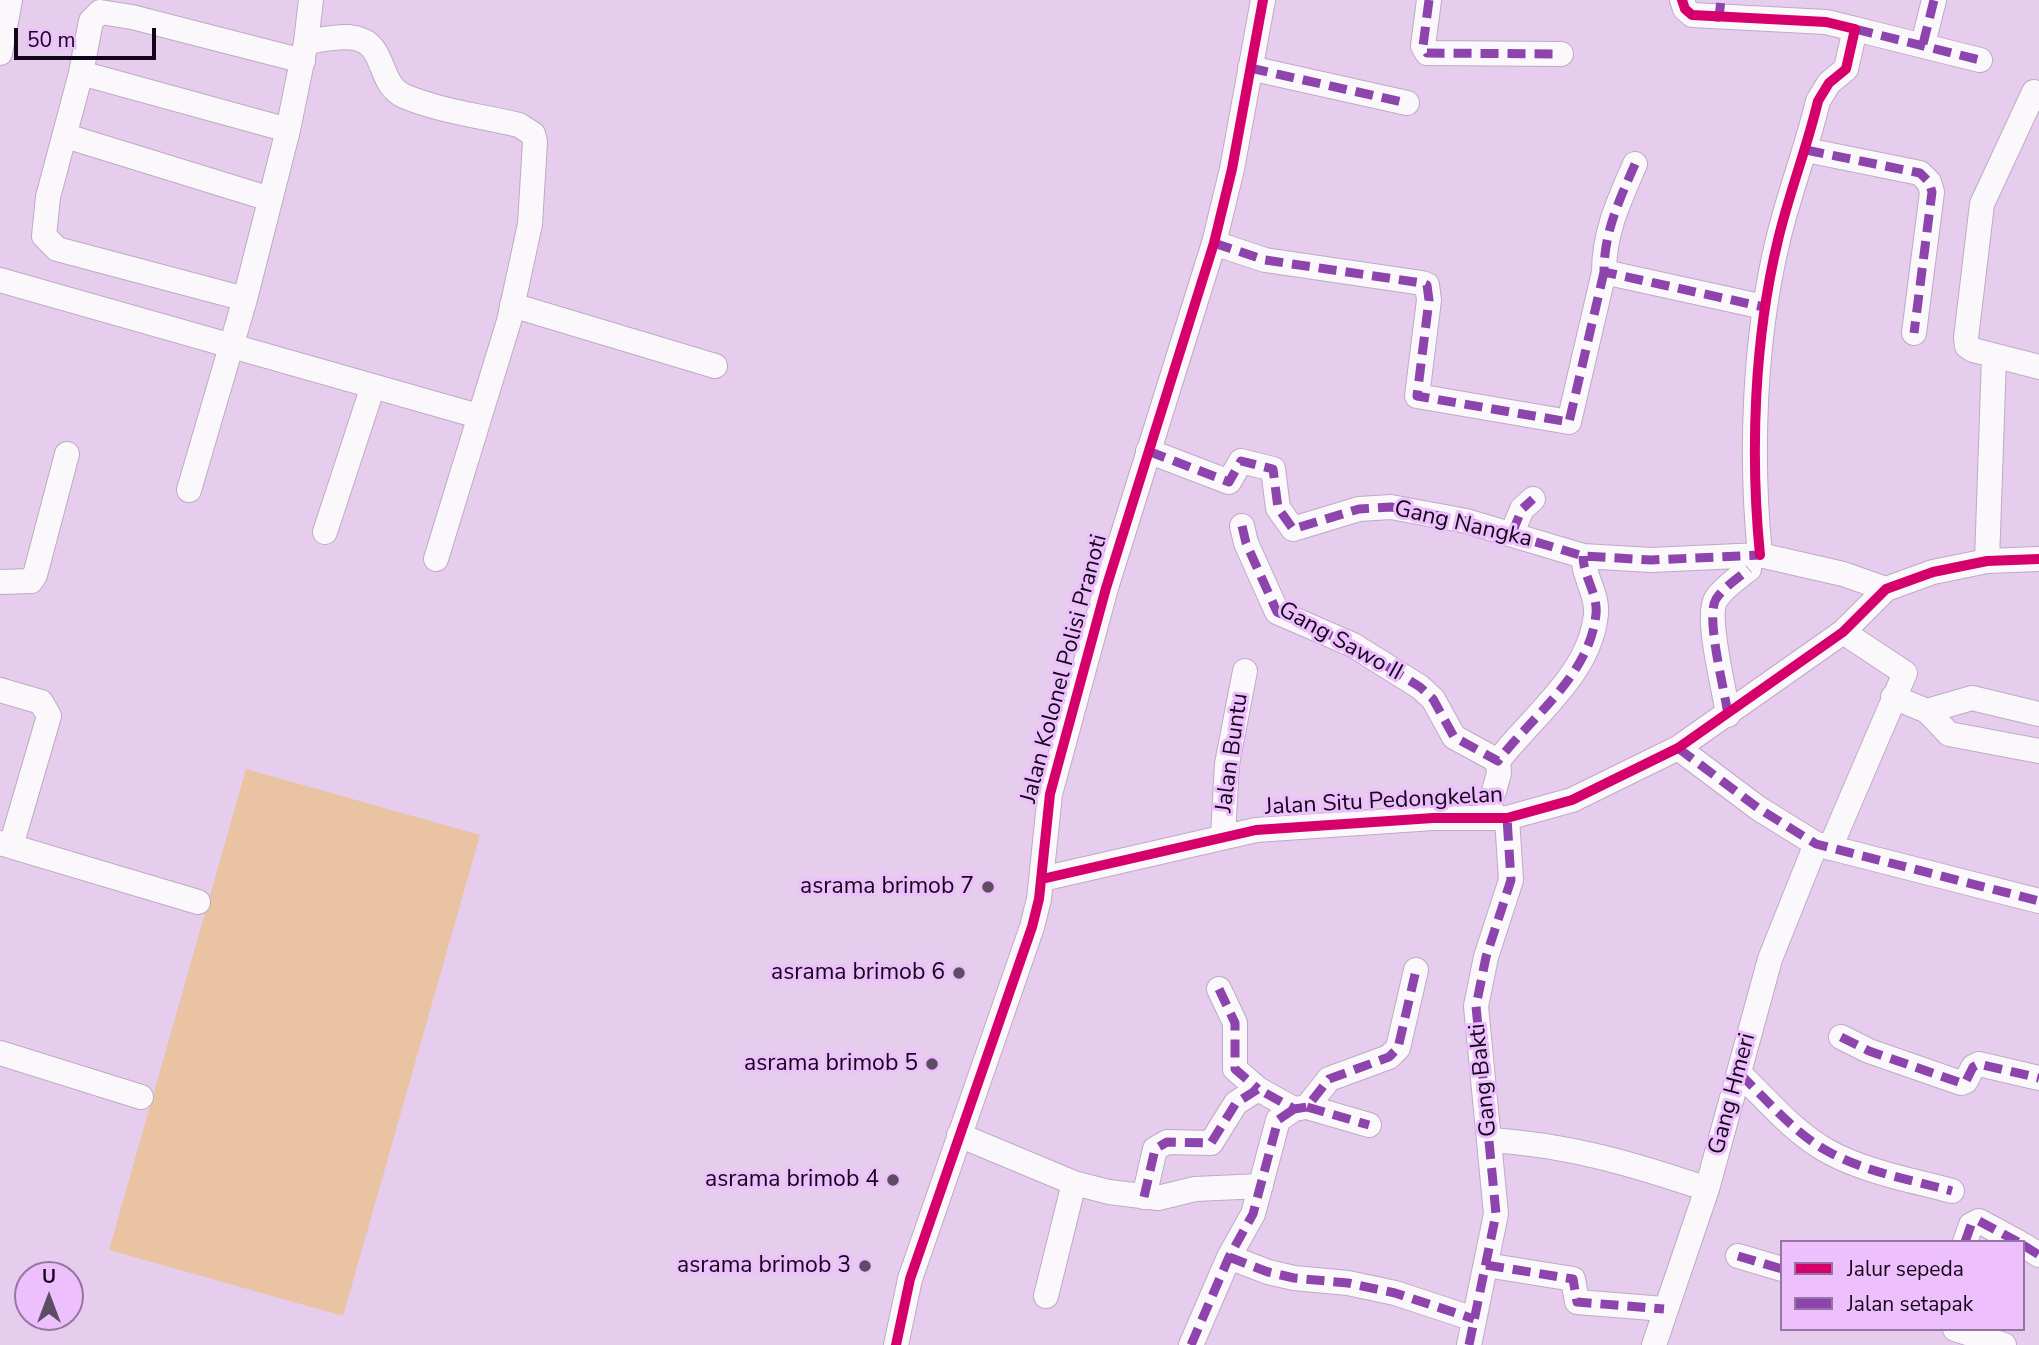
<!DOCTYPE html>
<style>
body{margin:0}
#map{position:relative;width:2039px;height:1345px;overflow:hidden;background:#e6cdee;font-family:"Nunito Sans",sans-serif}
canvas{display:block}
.legend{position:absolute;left:1780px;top:1240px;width:245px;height:91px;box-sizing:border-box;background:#edbffc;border:2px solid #9775a2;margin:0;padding:9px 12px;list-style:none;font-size:21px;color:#15051a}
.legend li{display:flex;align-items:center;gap:14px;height:35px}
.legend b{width:35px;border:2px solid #9775a2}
.north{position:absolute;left:14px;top:1261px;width:70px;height:70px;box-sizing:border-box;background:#edbffc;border:2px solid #9775a2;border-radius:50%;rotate:0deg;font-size:19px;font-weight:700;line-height:28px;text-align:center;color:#15051a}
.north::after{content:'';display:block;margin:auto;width:24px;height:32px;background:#5e4b64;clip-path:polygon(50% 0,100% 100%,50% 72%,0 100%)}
.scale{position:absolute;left:14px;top:28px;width:142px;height:32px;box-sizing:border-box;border:4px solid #15051a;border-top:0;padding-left:9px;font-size:21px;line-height:24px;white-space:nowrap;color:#15051a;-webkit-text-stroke:5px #edbffc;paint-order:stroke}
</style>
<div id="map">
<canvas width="2039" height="1345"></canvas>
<ul class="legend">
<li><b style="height:9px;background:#d6006c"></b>Jalur sepeda</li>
<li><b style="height:9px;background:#8e44ad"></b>Jalan setapak</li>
</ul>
<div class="north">U</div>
<div class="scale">50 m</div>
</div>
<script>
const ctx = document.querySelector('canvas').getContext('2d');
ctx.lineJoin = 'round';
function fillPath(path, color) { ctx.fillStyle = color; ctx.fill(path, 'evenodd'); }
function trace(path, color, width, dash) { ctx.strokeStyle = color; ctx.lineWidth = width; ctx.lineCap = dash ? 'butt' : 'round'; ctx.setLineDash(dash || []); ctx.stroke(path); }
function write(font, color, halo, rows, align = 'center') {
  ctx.font = font + ' "Nunito Sans",sans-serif'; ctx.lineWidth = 6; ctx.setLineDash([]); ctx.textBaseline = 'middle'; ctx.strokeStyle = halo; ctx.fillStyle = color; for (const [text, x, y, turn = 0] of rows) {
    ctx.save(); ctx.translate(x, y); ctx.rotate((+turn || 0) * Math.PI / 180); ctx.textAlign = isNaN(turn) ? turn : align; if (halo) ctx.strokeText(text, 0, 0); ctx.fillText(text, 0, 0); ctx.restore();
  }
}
const green = new Path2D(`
 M246 769 480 835 343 1316 109 1250Z`);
const minor = new Path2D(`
 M1429 0 1423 46 1427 53 1561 54
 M1682 0 1685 9 1692 15 1826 22 1855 29 1846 69 1829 83 1818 101C1807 148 1789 193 1778 240 1754 339 1750 454 1760 555
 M1855 29 1980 60
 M306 42C321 40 340 35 355 38 387 44 377 84 404 96 439 111 482 116 519 125L533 134 535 142 530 224 509 321 436 559
 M1923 44 1934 0
 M0 53 10 0
 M1250 68 1407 103
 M81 73 288 130
 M2034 92 1982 204 1966 338 1967 346 1973 350 2039 367
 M66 136 270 199
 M1806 150 1920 173 1929 182 1932 192 1914 333
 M1635 164C1619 201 1604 232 1604 272L1764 307
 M1214 243 1265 260 1422 283 1427 285 1429 300 1417 396 1569 422 1604 272
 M0 280 478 416
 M245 299 57 249 44 236 48 197 81 73 91 21 100 12 132 17 303 61
 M512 305 715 366
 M1148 451 1229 482 1241 461 1273 469 1278 508 1293 529 1359 509 1391 507 1466 521 1583 556 1651 560 1760 555 1843 574 1886 589
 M189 490 245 299 288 130 306 42 311 0
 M1242 526 1246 543 1277 612 1353 645 1420 687 1433 699 1454 737 1498 761
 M325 532 373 386
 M1512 533 1522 509 1533 499
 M1987 561 1994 357
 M0 582 31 581 35 575 67 454
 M0 690 41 702 49 716 11 846
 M1893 697 1927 711 1972 698 2039 714
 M1927 711 1949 734 2039 751
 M1728 715C1725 691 1705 617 1716 599 1724 587 1738 578 1749 569
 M1678 748 1758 808 1816 844 2039 901
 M1487 816 1499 773 1498 761C1532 716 1590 675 1596 614 1598 594 1583 576 1583 556
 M1223 835 1227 764 1245 671
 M0 843 198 902
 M1830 848 1905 673 1843 632
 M1042 879 1256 830 1433 818H1507L1572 800 1678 748 1843 632 1886 589 1933 572 1987 561 2039 559
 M1219 989 1235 1023V1069L1258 1089
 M1841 1037 1869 1051 1961 1083 1966 1081 1973 1067 1979 1064 2039 1078
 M0 1053 141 1097
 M1740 1074C1767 1100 1795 1134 1829 1152 1866 1172 1911 1180 1952 1191
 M1307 1107 1369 1125
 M959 1135 1074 1183 1109 1192 1158 1198 1195 1189 1261 1186
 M1491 1140C1569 1145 1633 1164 1707 1189
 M1144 1197 1155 1149 1167 1142 1211 1143 1236 1103 1258 1089 1294 1109 1307 1107 1329 1079 1389 1057 1398 1048 1416 970
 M1965 1242 1971 1225 1979 1221 2018 1242
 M2023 1245 2039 1255
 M1738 1256 1782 1269
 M1229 1257 1268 1272 1294 1278 1348 1283 1395 1293 1474 1319
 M1486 1265 1573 1279 1577 1302 1664 1309
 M1046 1296 1074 1183
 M1955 1329 2004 1345
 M896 1345 910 1279 1032 927 1039 899 1050 794 1106 588 1214 243 1232 169 1263 0
 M1191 1345 1229 1257 1253 1214 1278 1120 1294 1109
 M1469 1345 1496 1214 1476 1006 1486 957 1511 880 1507 818
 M1654 1345 1707 1189 1770 959 1816 844`);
const quiet = new Path2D(`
 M1429 0 1423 46 1427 53 1561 54
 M1715 17H1719L1721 0
 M1855 29 1980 60
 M1923 44 1934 0
 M1250 68 1407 103
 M1806 150 1920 173 1929 182 1932 192 1914 333
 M1635 164C1619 201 1604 232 1604 272L1764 307
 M1214 243 1265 260 1422 283 1427 285 1429 300 1417 396 1569 422 1604 272
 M1148 451 1229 482 1241 461 1273 469 1278 508 1293 529 1359 509 1391 507 1466 521 1583 556 1651 560 1760 555
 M1242 526 1246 543 1277 612 1353 645 1420 687 1433 699 1454 737 1498 761C1532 716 1590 675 1596 614 1598 594 1583 576 1583 556
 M1512 533 1522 509 1533 499
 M1728 715C1725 691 1705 617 1716 599 1724 587 1738 578 1749 569
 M1678 748 1758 808 1816 844 2039 901
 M1219 989 1235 1023V1069L1258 1089
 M1841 1037 1869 1051 1961 1083 1966 1081 1973 1067 1979 1064 2039 1078
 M1740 1074C1767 1100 1795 1134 1829 1152 1866 1172 1911 1180 1952 1191
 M1307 1107 1369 1125
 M1144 1197 1155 1149 1167 1142 1211 1143 1236 1103 1258 1089 1294 1109 1307 1107 1329 1079 1389 1057 1398 1048 1416 970
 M1965 1242 1971 1225 1979 1221 2018 1242
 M2023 1245 2039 1255
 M1738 1256 1782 1269
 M1229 1257 1268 1272 1294 1278 1348 1283 1395 1293 1474 1319
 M1486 1265 1573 1279 1577 1302 1664 1309
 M1191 1345 1229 1257 1253 1214 1278 1120 1294 1109
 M1469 1345 1496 1214 1476 1006 1486 957 1511 880 1507 818`);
const cycleway = new Path2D(`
 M1682 0 1685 9 1692 15 1826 22 1855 29 1846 69 1829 83 1818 101C1807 148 1789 193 1778 240 1754 339 1750 454 1760 555
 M1042 879 1256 830 1433 818H1507L1572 800 1678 748 1843 632 1886 589 1933 572 1987 561 2039 559
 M896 1345 910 1279 1032 927 1039 899 1050 794 1106 588 1214 243 1232 169 1263 0`);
const markers = [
 [988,887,7,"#5e4b64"],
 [959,973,7,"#5e4b64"],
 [932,1064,7,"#5e4b64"],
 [893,1180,7,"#5e4b64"],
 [865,1266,7,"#5e4b64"]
];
const streetNames = [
 ["Gang Nangka",1463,525,13],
 ["Gang Sawo II",1340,642,29],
 ["Jalan Kolonel Polisi Pranoti",1065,669,-75],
 ["Jalan Buntu",1233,753,-82],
 ["Jalan Situ Pedongkelan",1384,802,-3],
 ["Gang Bakti",1484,1080,-96],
 ["Gang Hmeri",1733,1094,-75]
];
const poiNames = [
 ["asrama brimob 7",974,887],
 ["asrama brimob 6",945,973],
 ["asrama brimob 5",918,1064],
 ["asrama brimob 4",879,1180],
 ["asrama brimob 3",851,1266]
];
fillPath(green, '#eac3a2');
trace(minor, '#beaac4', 26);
trace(minor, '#fbf8fc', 24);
trace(quiet, '#8e44ad', 9, [18, 9]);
trace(cycleway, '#d6006c', 10);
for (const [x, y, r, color] of markers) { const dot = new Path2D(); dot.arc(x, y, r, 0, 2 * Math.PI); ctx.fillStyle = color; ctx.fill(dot); trace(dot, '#edbffc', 2.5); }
write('23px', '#15051a', '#edbffc', streetNames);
write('23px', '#15051a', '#edbffc', poiNames, 'right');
</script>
